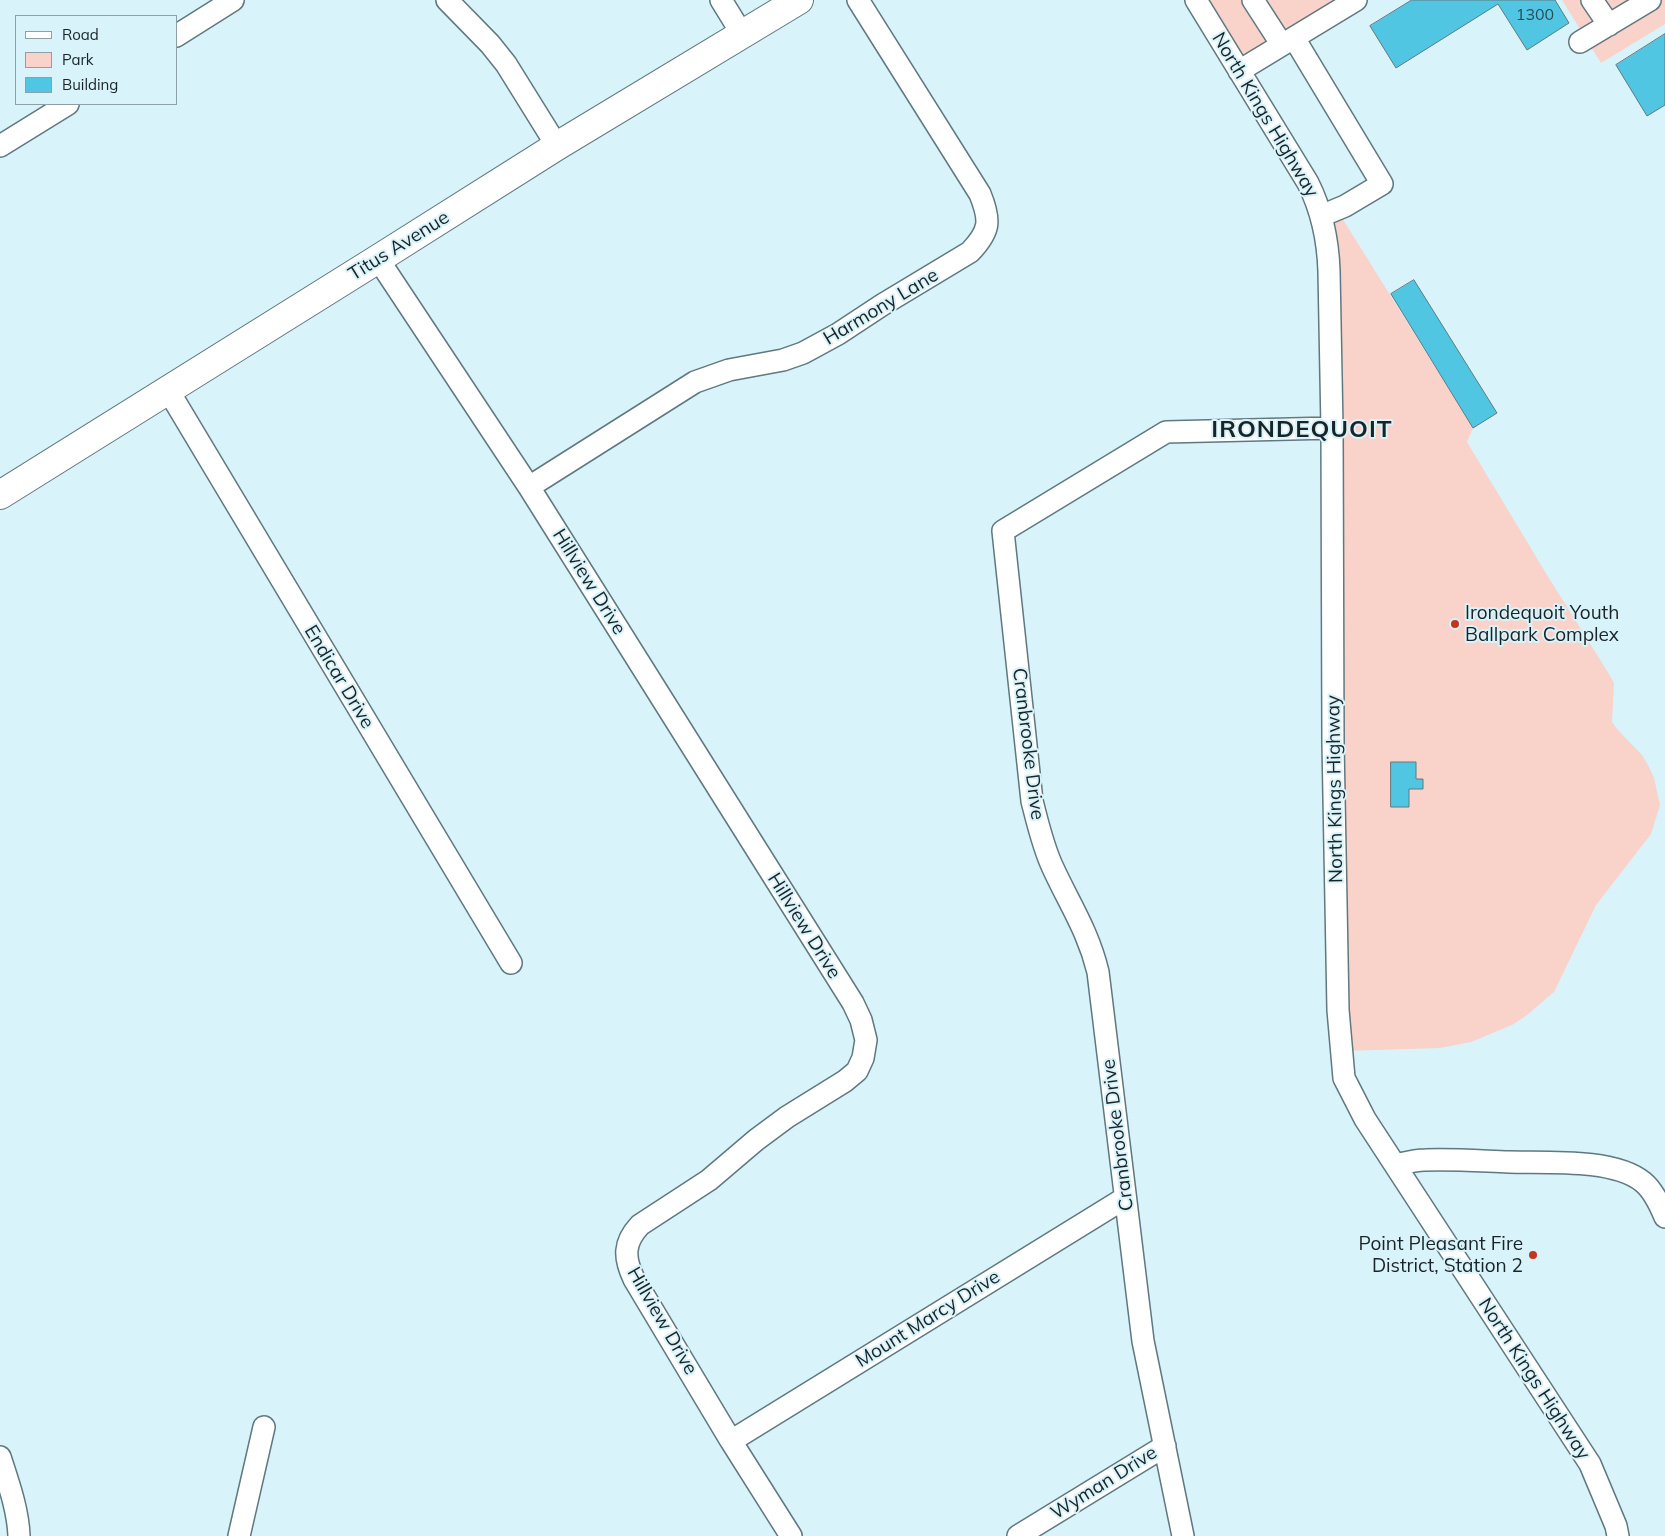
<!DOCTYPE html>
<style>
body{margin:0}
#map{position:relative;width:1665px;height:1536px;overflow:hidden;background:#d8f3fa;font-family:Mulish,sans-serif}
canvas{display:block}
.legend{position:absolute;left:15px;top:15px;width:162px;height:90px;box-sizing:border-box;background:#d8f3fa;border:1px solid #8ca0a6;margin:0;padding:6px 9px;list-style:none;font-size:15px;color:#1a2427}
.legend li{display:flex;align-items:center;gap:10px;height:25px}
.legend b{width:25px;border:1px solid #8ca0a6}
</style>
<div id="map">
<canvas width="1665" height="1536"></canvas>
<ul class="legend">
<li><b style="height:6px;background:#fff"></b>Road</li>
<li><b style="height:14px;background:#f9d2ca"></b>Park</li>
<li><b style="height:14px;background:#50c6e3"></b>Building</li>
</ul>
</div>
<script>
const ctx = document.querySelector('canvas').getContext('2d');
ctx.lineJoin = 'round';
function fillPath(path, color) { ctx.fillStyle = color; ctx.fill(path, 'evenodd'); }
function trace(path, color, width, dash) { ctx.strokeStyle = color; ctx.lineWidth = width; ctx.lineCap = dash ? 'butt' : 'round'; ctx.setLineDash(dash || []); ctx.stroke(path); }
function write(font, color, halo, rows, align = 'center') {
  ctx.font = font + ' Mulish,sans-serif'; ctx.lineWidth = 4; ctx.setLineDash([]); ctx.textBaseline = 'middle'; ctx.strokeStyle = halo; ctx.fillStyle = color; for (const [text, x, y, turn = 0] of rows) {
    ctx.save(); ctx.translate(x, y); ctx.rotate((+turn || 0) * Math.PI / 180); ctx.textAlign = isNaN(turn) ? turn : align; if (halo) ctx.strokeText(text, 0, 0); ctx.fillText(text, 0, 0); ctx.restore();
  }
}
const green = new Path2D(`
 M1196 0H1360L1241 73Z
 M1562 0H1665V24L1601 63Z
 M1337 210 1473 428 1467 442 1547 575 1609 674 1614 683 1612 722 1617 729 1642 755 1648 765 1654 778 1660 805 1651 834 1596 905 1554 992 1527 1015 1514 1024 1471 1042 1440 1048 1342 1051 1323 222Z`);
const building = new Path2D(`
 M1412 0H1555L1569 23 1527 50 1498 4 1396 68 1370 26Z
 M1665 34V105L1647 116 1616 65Z
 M1414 280 1497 413 1473 428 1391 294Z
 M1391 762H1416V779H1423V789H1409V807H1391Z`);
const minor = new Path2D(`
 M447 0 490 44 506 64 557 146
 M721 0 742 34
 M1196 0 1308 183C1322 211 1328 240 1329 271L1332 428 1333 743 1338 1010 1344 1078 1365 1119 1590 1464 1616 1526 1618 1536
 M1253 0 1282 45
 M1592 0 1609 25
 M176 36 233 0
 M1294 38 1382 184 1345 206 1321 216
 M1580 42 1650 0
 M1239 71 1356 0
 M0 146 68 104
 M378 259 529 487 853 1003 861 1020 866 1040 863 1058 857 1071 845 1081 787 1117 756 1140 709 1180 640 1225C623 1243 624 1258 634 1279L731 1441 791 1536
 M168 390 511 963
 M529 487 695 382 729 370 783 360 803 353 838 334 882 305 970 252C990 231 991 221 980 194L858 0
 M1395 1165C1404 1163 1415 1160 1425 1160 1453 1159 1481 1161 1509 1162 1545 1163 1614 1158 1643 1182 1653 1190 1660 1205 1665 1217
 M731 1441 1125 1198
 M0 1457C8 1482 18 1509 19 1536
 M239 1536 264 1427
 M1018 1536 1165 1446
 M1183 1536 1143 1341 1098 972C1088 931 1070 905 1053 868 1043 847 1038 824 1032 801L1003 531 1166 432 1332 428`);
const major = new Path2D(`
 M0 495 378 259 557 146 799 0`);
const markers = [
 [1455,624,5,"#c1361d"],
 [1533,1255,5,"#c1361d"]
];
const numberNames = [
 ["1300",1535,15]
];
const streetNames = [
 ["North Kings Highway",1265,115,59],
 ["Titus Avenue",399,246,-32],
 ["Harmony Lane",881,307,-31],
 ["Hillview Drive",589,582,58],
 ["Endicar Drive",339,677,59],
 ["Cranbrooke Drive",1028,744,83],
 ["North Kings Highway",1335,789,-91],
 ["Hillview Drive",804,926,58],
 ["Cranbrooke Drive",1118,1135,-97],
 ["Mount Marcy Drive",928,1319,-32],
 ["Hillview Drive",662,1321,60],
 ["North Kings Highway",1534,1379,57],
 ["Wyman Drive",1104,1483,-32]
];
const poiNames = [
 ["Irondequoit Youth",1465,613],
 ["Ballpark Complex",1465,635],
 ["Point Pleasant Fire",1523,1244,"right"],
 ["District, Station 2",1523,1266,"right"]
];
const districtNames = [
 ["IRONDEQUOIT",1302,430]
];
fillPath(green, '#f9d2ca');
fillPath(building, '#50c6e3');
trace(building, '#60797f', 1);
trace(minor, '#60787f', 24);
trace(major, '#60787f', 30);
trace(minor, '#fff', 21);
trace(major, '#fff', 28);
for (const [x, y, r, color] of markers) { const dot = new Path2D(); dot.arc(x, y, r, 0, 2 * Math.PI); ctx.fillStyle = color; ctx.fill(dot); trace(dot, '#d8f3fa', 2); }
write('16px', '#284c56', null, numberNames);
write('19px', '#1a2427', '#d8f3fa', streetNames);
write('19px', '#1a2427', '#d8f3fa', poiNames, 'left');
ctx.letterSpacing = '1px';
write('bold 24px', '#1a2427', '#d8f3fa', districtNames);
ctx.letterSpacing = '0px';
</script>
